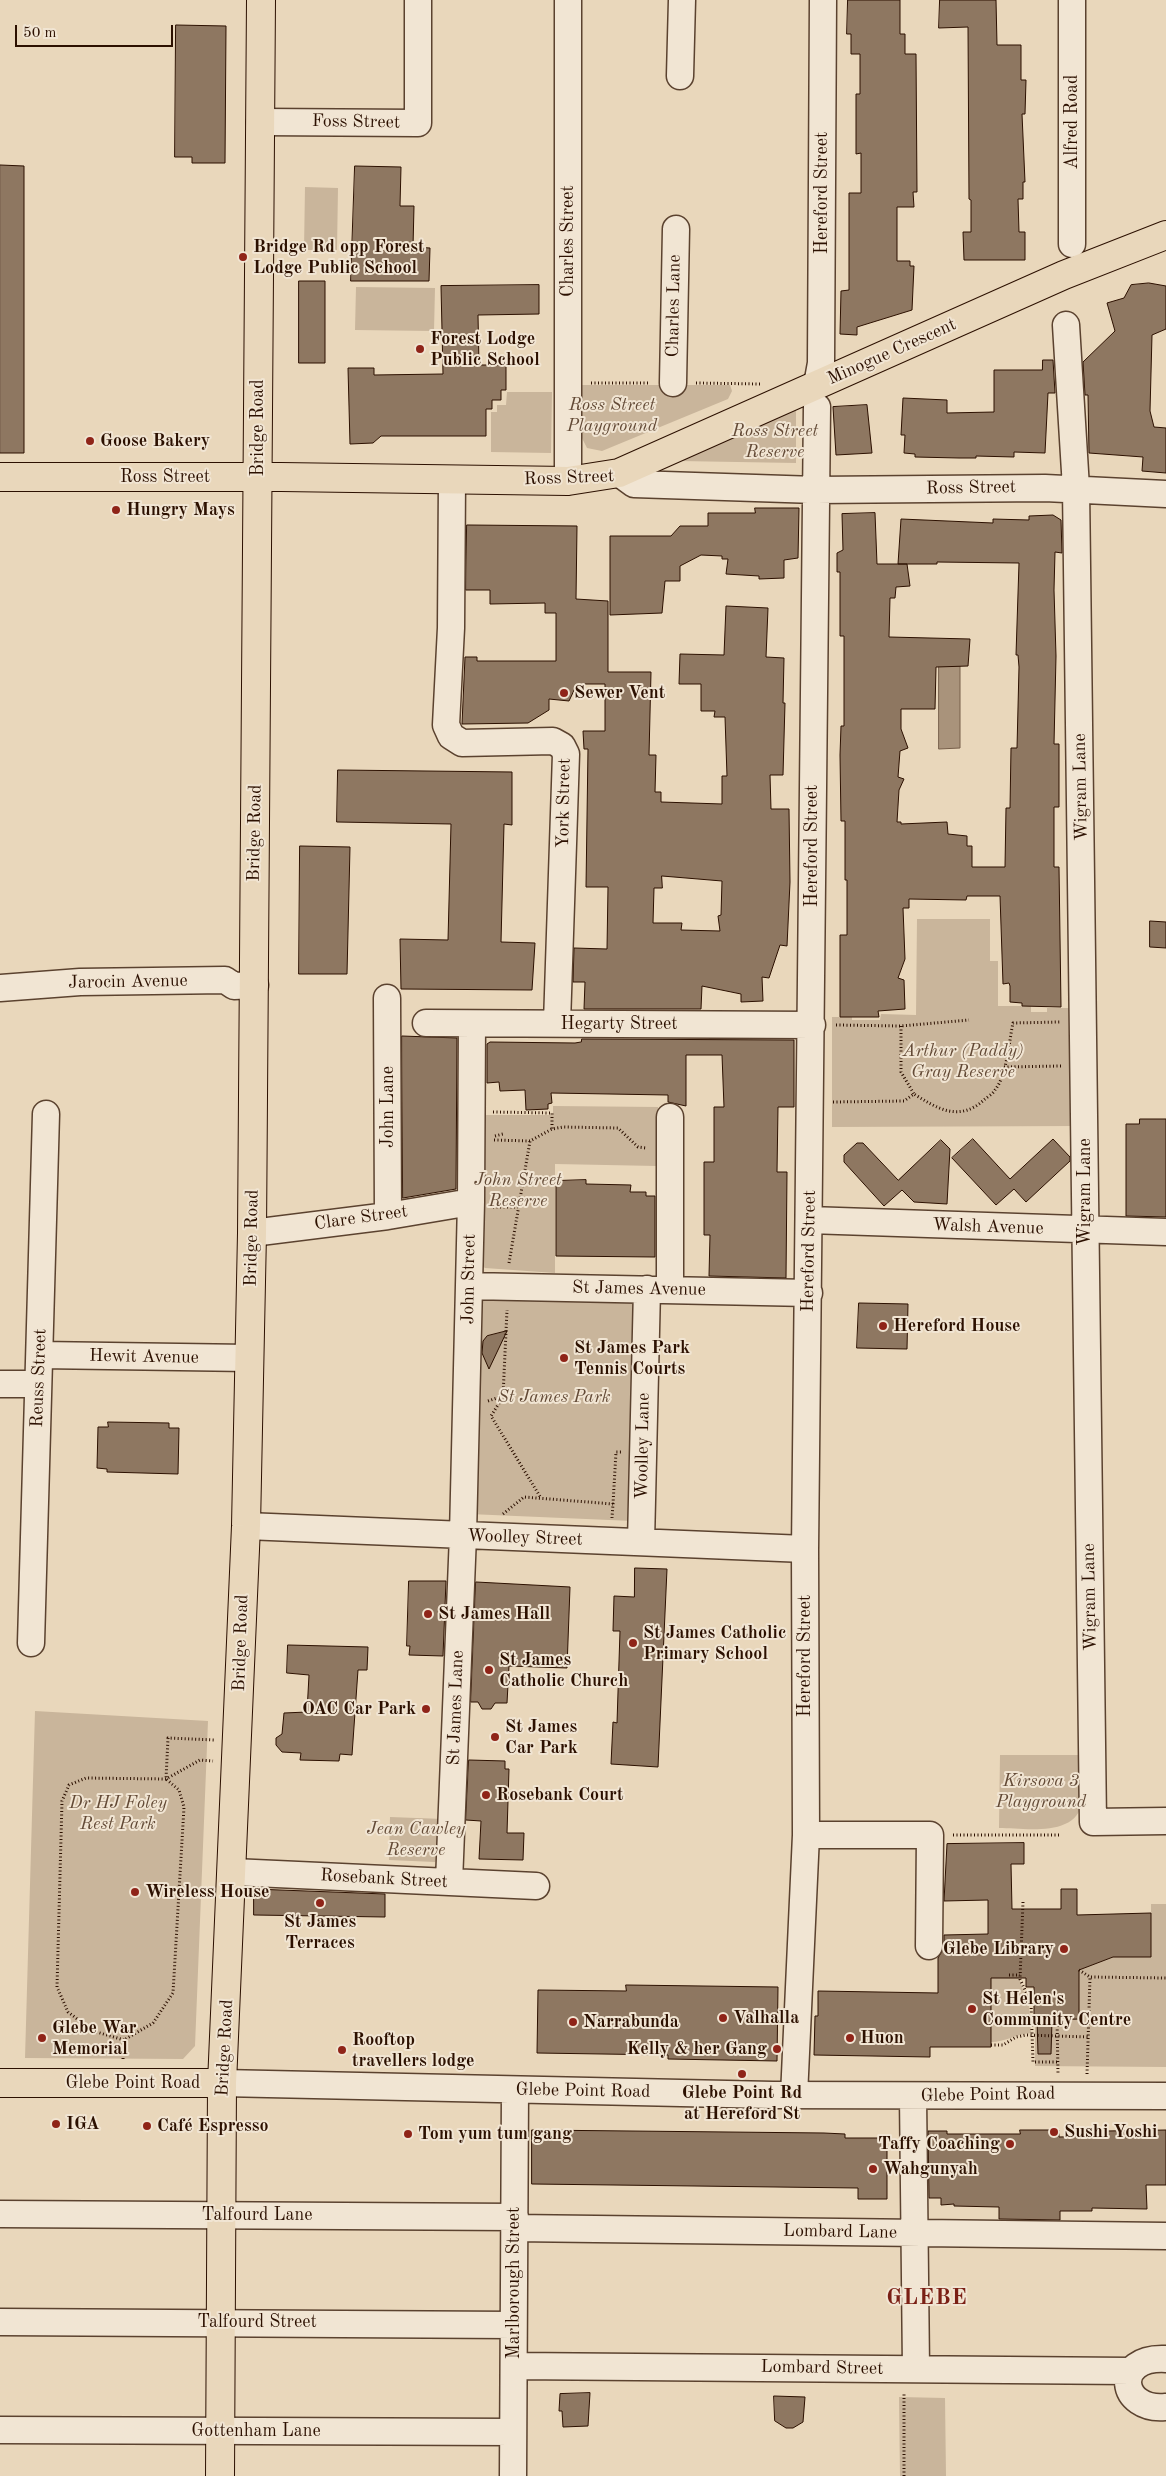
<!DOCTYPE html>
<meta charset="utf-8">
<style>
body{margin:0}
#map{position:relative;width:1166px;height:2476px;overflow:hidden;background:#e9d7bb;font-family:"Old Standard TT",serif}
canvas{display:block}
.scale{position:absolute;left:15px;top:25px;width:158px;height:22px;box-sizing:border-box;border:2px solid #2c1000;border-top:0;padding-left:6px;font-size:15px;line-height:18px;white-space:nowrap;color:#2c1000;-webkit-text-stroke:4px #f1e5d3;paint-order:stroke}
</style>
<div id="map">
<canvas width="1166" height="2476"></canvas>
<div class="scale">50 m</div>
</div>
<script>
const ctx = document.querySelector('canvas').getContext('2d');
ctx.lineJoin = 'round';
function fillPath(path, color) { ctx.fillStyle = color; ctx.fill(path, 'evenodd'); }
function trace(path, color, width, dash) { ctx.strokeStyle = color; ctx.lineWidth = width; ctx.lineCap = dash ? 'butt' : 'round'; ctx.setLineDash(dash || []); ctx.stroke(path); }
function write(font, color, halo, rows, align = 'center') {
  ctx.font = font + ' "Old Standard TT",serif'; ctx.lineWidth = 4; ctx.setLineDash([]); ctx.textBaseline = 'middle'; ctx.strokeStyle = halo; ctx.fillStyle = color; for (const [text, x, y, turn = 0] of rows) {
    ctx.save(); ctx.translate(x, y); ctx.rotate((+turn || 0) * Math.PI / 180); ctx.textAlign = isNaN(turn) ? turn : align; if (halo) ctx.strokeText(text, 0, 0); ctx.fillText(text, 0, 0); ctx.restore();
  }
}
const green = new Path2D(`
 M305 187 338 188 337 250H304Z
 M356 287 435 288 434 331 355 330Z
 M582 385H730L732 391 728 399 602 451 587 448 582 438Z
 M507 392H552L551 453 491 452V412H497V405H506Z
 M796 408V463L679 461Z
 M917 919H990V961H998V1006H1031V1012H1047V1008H1075V1126L832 1127V1017H852V1020H880L881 1014 916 1015Z
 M553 1106 658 1107 657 1166 555 1164V1273L485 1268 480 1264 481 1115H553Z
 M490 1296 638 1299 633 1521 469 1514 478 1306 483 1300Z
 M35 1711 208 1721 195 2046 183 2059 25 2058Z
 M1000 1755H1083C1083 1770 1084 1786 1082 1801 1078 1838 1024 1828 999 1828Z
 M390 1817 443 1819 442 1854 435 1862 389 1860Z
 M1151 1904H1166V2067L1035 2066V2024H1052V2020L1079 2019V1970L1121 1954V1957H1151Z
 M1018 1952 1019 1979 1029 2006 1031 2033C1016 2034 1005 2042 991 2042V1978H1009Z
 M899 2397 945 2398 946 2476H900Z`);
const water = new Path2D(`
 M939 665 960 666V748L939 749Z`);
const building = new Path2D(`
 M848 0H900V34H905V54H916L917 192H913L914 207H897V261H910V266H914L912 310 857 327V335L840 334 841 291 849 290V193H861V153L856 154V94H860V54H851V34H847Z
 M940 0H996L997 45H1021V80H1026L1025 114H1022L1025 182H1023V199H1018L1019 232H1025V260H964L963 232H971V200L969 199 968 27 939 28Z
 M176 25 226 26 225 163H192V157H175Z
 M0 165 24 166V453H0Z
 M355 166 401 167 400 206H414L413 247 430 248 429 281H351Z
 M299 281H325V363H299Z
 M1149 283 1166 286V329L1152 335 1150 411 1154 427 1166 428V473L1142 471 1143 457 1089 453 1088 395H1085L1083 362 1115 331 1107 303 1124 298 1131 285Z
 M539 285V314L478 315 479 365H506V390H501V400H492V409H486V436H381L373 443 350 444 348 368H374V375L443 374 441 286Z
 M1043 360H1053L1055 393H1048L1045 453 1014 452V457L976 456V458H959L915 457V454L904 453 905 435H901L903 398 947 400V413L994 412V370H1042Z
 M867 405 872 453 836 455 833 407Z
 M755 508H799L798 558 784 560V578L759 579V576L726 574 728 559H722V556L701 555 680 566V581H665L662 613 610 615V536H671L680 526H708V513H755Z
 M875 513 877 564H907L910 586 896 587 895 598H890L889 637 970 639 968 666 936 667 935 709H901V729L908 748 900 751 898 777 904 779 899 790 897 822H901V824L947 822 948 834 967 836V846H972V867H1005L1006 808H1010L1011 748H1017L1019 667 1018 655H1016L1019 563 937 562V564H898L901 519 993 523V519L1029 520V516L1053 515 1061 520 1062 553 1055 552 1054 590 1056 656 1054 744H1059V807H1054V867H1059L1061 1007 1022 1006V1003L1010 1002V986L1009 983 1003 984 1000 896H967L966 900 909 899V908H903L905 959 898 978 904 980 905 1009 878 1011 879 1017H840V935H847V880H845V821H841L840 755 841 726H844V636H840V572H837V553L843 550 842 514Z
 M467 525 577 526 576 599 608 601V672H651L649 755H656L655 792H661V802L722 804V776H727L725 717H714L715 711H701V684H679L680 654 724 655 726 606 768 608 766 657 784 658 783 703H785L783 775H770L771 809H789L790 882 787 946 780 945 769 978 762 977 763 1001 741 1002V994L702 986 701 1009H584L585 982H573L574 948 607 949 608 887H586L588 749H584L583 731H605V684H577L569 701 549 699V710L528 723 462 724 465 657H477V661H556V613H545V603L490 604V590H466ZM662 876 722 881 721 915 718 916 720 931 681 930 682 923H653L654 888H662Z
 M338 770 512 772V825L504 824 501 942 535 943 532 990 401 989 400 939 448 940 451 824 337 822Z
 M300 846 350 847 347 974H299Z
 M1150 921 1166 922V948L1150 947Z
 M402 1036 457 1038 456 1189 403 1198Z
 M582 1039 794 1040V1107H778L777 1172H787L786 1278 709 1276 710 1235H704V1162H714V1107H724L722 1055H686V1106L668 1102V1095L551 1093 552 1103 548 1104V1109L526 1110 525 1090 500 1091 499 1082 487 1083V1044L490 1042 575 1043 581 1042Z
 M1140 1119H1166V1217L1126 1216V1124H1139Z
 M973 1139 1010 1179 1053 1139 1070 1157V1161L1026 1202 1014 1189 996 1205 952 1158Z
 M941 1140 950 1149 947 1204 914 1202 902 1190 884 1206 844 1162V1155L857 1143H863L898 1180Z
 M586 1180V1184L631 1185 630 1192H646V1196H655V1257L556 1256V1181Z
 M859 1303 908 1304 907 1349 857 1348Z
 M507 1331 489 1369 482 1353 483 1341 487 1336Z
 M108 1422 169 1423V1428H179L178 1474 107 1472V1469L97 1468 98 1427H108Z
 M635 1568 667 1569 658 1767 611 1764 613 1722 617 1723 620 1631H613L614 1596 634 1597Z
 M409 1581H446L443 1656 409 1655 410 1646H407Z
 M476 1582 570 1587 567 1668 509 1666 507 1703H495L491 1709H482L478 1702H471Z
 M288 1645 368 1647 367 1670H358L352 1755 340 1754 339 1761 300 1760 301 1753 282 1752 276 1745V1738L282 1734 284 1713 307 1712 309 1675 287 1673Z
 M469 1760 505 1761V1769H509L507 1833H524L523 1860 479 1859 481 1821 466 1820Z
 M1024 1843V1864H1011L1012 1909H1061V1889H1077V1915L1151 1913V1957H1113L1079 1970V2019L1052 2020 1051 2054H1038L1037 2019H1034V1987H1026V1978H991V2047H930V2057L814 2055 815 2016H818V1991L938 1993V1958L944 1947V1935L988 1934V1900L944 1901 947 1844Z
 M254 1889 385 1894V1917L254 1915Z
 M626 1985 778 1987 777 2061 668 2059V2055L537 2053 538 1990 626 1991Z
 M532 2130 824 2133 845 2134V2138H887V2199H858V2188L532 2184Z
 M1020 2130H1059V2137L1107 2136V2131L1166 2130V2185H1146L1147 2209 1092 2208V2211H1060V2220L999 2219V2207L954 2206V2204L941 2205V2198H929L928 2131H947V2134H1020Z
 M590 2393 588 2426 563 2427 562 2411H559L560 2394Z
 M774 2396 805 2397 803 2422 793 2428H786L775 2421Z`);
const path = new Path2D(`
 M591 383H650
 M696 383 760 384
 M836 1025 901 1026 969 1020
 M901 1026V1072L914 1094
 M1004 1067 1061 1066
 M833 1102 904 1101 914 1094C938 1109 959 1122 984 1100 987 1097 993 1094 995 1090 1007 1075 1009 1041 1013 1023L1060 1022
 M493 1112 552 1113V1129
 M495 1136 503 1134
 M494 1140 530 1141 552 1129 563 1127 618 1128 638 1147 646 1148
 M493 1207H518
 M509 1263 530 1141
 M503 1397 491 1416 541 1498
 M488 1401 503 1396 507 1310
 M613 1504 616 1452H621
 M503 1514 524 1497 613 1504 612 1518
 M953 1835H1061
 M1023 1902 1020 1979 1031 2003 1033 2062H1058
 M1079 1970 1090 1977
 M1009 1975H1020
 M1057 2019 1058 2074
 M124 2040 93 2031 68 2012 57 1987 62 1801 69 1785 86 1778 166 1779 200 1760 213 1761
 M991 2045H1003L1016 2037 1026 2035 1088 2037
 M123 2059 124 2040 153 2023 173 1993 184 1807 179 1790 166 1779 168 1738 215 1740
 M1087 2074 1090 1977 1166 1978
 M904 2476V2392`);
const minor = new Path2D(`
 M568 0V481
 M680 76 682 0
 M260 122 418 123V0
 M1072 244V0
 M1066 325 1076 488 1093 1822 1166 1821
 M673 383 676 229
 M817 385 821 363 823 0
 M619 473 634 484 816 490 1045 488 1166 494
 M452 480 451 628 446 725 451 736 462 743 553 741 562 746 566 754 557 1023
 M0 988 80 982 225 980 234 986 255 985
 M387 998 388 1216
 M426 1023 812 1025
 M670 1117V1290
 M809 1220 1166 1232
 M252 1233 388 1216 471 1202
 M469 1286 809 1293
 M40 1355 249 1358
 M0 1384H38
 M246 1526 805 1549
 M641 1542 647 1289
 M31 1643 46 1114
 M806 1835H930L929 1946
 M233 1872 536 1886
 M449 1882 463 1535 471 1202 472 1024
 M222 2083 773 2095 1166 2096
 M794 2096 806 1835 805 1549 817 407
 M913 2096 916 2369
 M0 2214 515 2217
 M514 2228 1166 2236
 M0 2322 513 2325
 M1166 2359C1111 2356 1120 2412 1166 2407
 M514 2366 1130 2371
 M0 2430 513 2432
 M513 2476 515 2090`);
const major = new Path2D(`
 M0 477H281L568 481 619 473 1064 275 1166 235
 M0 2083H222
 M220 2476 222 2083 246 1526 252 1233 261 0`);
const markers = [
 [243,257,5,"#8f2418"],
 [420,349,5,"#8f2418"],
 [90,441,5,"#8f2418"],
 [116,510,5,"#8f2418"],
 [564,693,5,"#8f2418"],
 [883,1326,5,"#8f2418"],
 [564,1358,5,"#8f2418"],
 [428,1614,5,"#8f2418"],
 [633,1643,5,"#8f2418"],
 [489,1670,5,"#8f2418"],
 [426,1709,5,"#8f2418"],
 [495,1737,5,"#8f2418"],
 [486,1795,5,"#8f2418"],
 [135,1892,5,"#8f2418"],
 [320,1903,5,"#8f2418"],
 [1064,1949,5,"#8f2418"],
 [972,2009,5,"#8f2418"],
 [723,2018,5,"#8f2418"],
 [573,2022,5,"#8f2418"],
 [42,2038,5,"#8f2418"],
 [850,2038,5,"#8f2418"],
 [777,2049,5,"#8f2418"],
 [342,2050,5,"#8f2418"],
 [742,2074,5,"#8f2418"],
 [56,2124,5,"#8f2418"],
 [147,2126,5,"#8f2418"],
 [1054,2132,5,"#8f2418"],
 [408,2134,5,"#8f2418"],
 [1010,2144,5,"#8f2418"],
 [873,2169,5,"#8f2418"]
];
const streetNames = [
 ["Foss Street",356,122,1],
 ["Alfred Road",1072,122,-90],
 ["Hereford Street",822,193,-90],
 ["Charles Street",568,241,-90],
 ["Charles Lane",674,306,-89],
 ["Minogue Crescent",892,352,-24],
 ["Bridge Road",258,428,-90],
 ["Ross Street",165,477],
 ["Ross Street",569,478,-2],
 ["Ross Street",971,488,-1],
 ["Wigram Lane",1081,787,-91],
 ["York Street",564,803,-89],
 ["Bridge Road",255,833,-89],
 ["Hereford Street",812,846,-90],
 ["Jarocin Avenue",128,982,-1],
 ["Hegarty Street",619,1024],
 ["John Lane",388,1107,-90],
 ["Wigram Lane",1085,1192,-90],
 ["Clare Street",361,1218,-8],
 ["Walsh Avenue",988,1227,2],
 ["Bridge Road",252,1238,-89],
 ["Hereford Street",809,1251,-89],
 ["John Street",469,1279,-89],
 ["St James Avenue",639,1289,1],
 ["Hewit Avenue",144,1357,1],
 ["Reuss Street",39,1378,-88],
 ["Woolley Lane",643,1446,-89],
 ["Woolley Street",525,1538,2],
 ["Wigram Lane",1090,1597,-91],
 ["Bridge Road",241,1643,-88],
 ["Hereford Street",805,1656,-90],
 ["St James Lane",456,1708,-88],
 ["Rosebank Street",384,1879,3],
 ["Bridge Road",225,2048,-87],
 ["Glebe Point Road",133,2083],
 ["Glebe Point Road",583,2091,1],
 ["Glebe Point Road",988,2095,-1],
 ["Talfourd Lane",257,2215],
 ["Lombard Lane",840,2232,1],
 ["Marlborough Street",514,2283,-90],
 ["Talfourd Street",257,2322],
 ["Lombard Street",822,2368,1],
 ["Gottenham Lane",256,2431]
];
const poiNames = [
 ["Bridge Rd opp Forest",253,247],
 ["Lodge Public School",253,268],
 ["Forest Lodge",430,339],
 ["Public School",430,360],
 ["Goose Bakery",100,441],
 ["Hungry Mays",126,510],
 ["Sewer Vent",574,693],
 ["Hereford House",893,1326],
 ["St James Park",574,1348],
 ["Tennis Courts",574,1369],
 ["St James Hall",438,1614],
 ["St James Catholic",643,1633],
 ["Primary School",643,1654],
 ["St James",499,1660],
 ["Catholic Church",499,1681],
 ["OAC Car Park",416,1709,"right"],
 ["St James",505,1727],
 ["Car Park",505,1748],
 ["Rosebank Court",496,1795],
 ["Wireless House",145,1892],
 ["St James",320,1922,"center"],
 ["Terraces",320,1943,"center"],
 ["Glebe Library",1054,1949,"right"],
 ["St Helen's",982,1999],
 ["Community Centre",982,2020],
 ["Valhalla",733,2018],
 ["Narrabunda",583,2022],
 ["Glebe War",52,2028],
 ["Memorial",52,2049],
 ["Huon",860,2038],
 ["Rooftop",352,2040],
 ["travellers lodge",352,2061],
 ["Kelly & her Gang",767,2049,"right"],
 ["Glebe Point Rd",742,2093,"center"],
 ["at Hereford St",742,2114,"center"],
 ["IGA",66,2124],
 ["Café Espresso",157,2126],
 ["Sushi Yoshi",1064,2132],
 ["Tom yum tum gang",418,2134],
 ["Taffy Coaching",1000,2144,"right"],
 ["Wahgunyah",883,2169]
];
const parkNames = [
 ["Ross Street",612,405],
 ["Playground",612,426],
 ["Ross Street",775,431],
 ["Reserve",775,452],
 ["Arthur (Paddy)",963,1051],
 ["Gray Reserve",963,1072],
 ["John Street",518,1180],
 ["Reserve",518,1201],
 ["St James Park",554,1397],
 ["Kirsova 3",1041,1781],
 ["Playground",1041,1802],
 ["Dr HJ Foley",118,1803],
 ["Rest Park",118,1824],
 ["Jean Cawley",416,1829],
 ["Reserve",416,1850]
];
const districtNames = [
 ["GLEBE",927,2298]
];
fillPath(green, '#c9b59b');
fillPath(water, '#a9937b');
trace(water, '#775f4a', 1);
fillPath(building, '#8e7761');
trace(building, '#2c1000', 1);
trace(minor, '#5b422f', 29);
trace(major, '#2c1000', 30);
trace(path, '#2c1000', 3, [1, 2.5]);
trace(minor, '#f1e5d3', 26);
trace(major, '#e9d7bb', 28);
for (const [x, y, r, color] of markers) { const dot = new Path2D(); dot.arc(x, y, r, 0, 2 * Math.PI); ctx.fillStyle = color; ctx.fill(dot); trace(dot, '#f1e5d3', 2); }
write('18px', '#2c1000', '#f1e5d3', streetNames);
write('bold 18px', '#2c1000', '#f1e5d3', poiNames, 'left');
write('italic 18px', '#634a36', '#f1e5d3', parkNames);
ctx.letterSpacing = '1px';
write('bold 22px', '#7a1f14', '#f1e5d3', districtNames);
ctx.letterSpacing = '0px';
</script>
